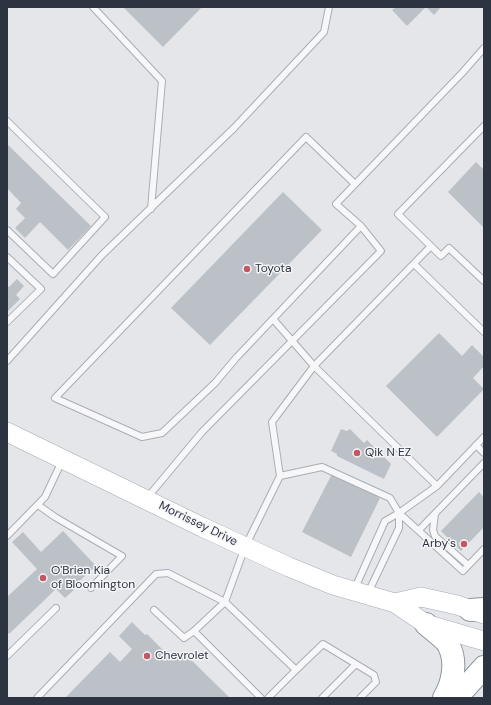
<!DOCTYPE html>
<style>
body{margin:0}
#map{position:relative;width:491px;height:705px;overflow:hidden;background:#e4e6ea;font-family:"DM Sans",sans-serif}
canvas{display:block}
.frame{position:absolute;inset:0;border:8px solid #2d3441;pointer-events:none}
</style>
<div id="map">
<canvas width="491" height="705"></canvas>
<div class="frame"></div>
</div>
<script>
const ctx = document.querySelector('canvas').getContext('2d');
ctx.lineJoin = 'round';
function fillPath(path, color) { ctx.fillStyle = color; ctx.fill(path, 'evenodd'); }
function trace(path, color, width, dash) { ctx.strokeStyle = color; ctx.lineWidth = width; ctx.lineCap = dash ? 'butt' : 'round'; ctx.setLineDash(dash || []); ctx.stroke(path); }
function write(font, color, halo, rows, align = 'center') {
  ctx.font = font + ' "DM Sans",sans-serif'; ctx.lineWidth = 3; ctx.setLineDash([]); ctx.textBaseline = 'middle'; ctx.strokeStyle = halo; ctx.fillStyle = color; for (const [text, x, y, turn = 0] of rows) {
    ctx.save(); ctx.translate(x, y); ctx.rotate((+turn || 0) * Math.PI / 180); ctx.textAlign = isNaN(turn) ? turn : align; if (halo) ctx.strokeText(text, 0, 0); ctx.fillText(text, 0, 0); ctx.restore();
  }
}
const building = new Path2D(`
 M123 7H202L163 47Z
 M396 7H426L407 26 392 10Z
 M426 7H441L434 15Z
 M7 144 91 226 68 250 40 222 25 238 15 228 25 218 16 209 21 203 7 188Z
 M476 162 484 170V228L448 192Z
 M283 192 322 230 210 345 171 308Z
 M17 279 24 286 16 295 20 299 7 312V285L9 287Z
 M439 333 462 356 472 345 484 357V366L473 378 484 389 437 437 386 386Z
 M341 429 347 431 350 429 364 443 367 440 391 464 384 479 337 456V454L331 451Z
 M332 474 380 498 351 557 302 532Z
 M479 492 484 497V527L461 551 456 546 455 548 450 543 452 542 441 531Z
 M63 531 96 566 74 586 76 588 65 598 56 589 9 634 7 631V597L37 569 12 542 23 532 41 552Z
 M132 622 145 635 147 634 173 660 182 651 230 698H65L110 652 120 662 132 649 119 636Z`);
const lane = new Path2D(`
 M93 7 162 81 151 209
 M7 121 105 217 53 274 7 230
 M484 126 398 214 441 256 449 248 484 281
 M355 184 306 137 55 398 142 437 162 433 215 383 236 358 361 226
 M7 257 41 289 7 322
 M414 264 484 332
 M273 319 314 366 437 486
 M7 361 102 255 234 128 324 32 329 7
 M484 437 437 486 399 513 463 571 484 549
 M476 445 484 453
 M280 476 322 467 390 498 399 513V528L368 593
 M147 498 202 432 381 251 361 226 336 204 463 72 484 48
 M38 505 55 517 122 556 91 588
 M435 514 433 530 435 536 468 565
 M419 530 484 463
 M7 536 45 497 62 461
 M355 588 385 521 399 513
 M154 610 184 638 194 631
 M7 656 56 608
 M296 670 323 644 374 675 376 682 360 698
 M37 698 156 574 168 573 225 602 194 631 261 698
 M268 698 296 670 225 602 245 547 280 476 272 422 314 366 431 246
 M322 698 356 664`);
const primary = new Path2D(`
 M7 432 202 527 289 567 333 585 395 603 426 624 484 641
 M395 603 421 597 457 605 484 614`);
const highway = new Path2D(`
 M470 610 484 609
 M426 624C431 629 446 639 449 646 457 662 453 683 444 698
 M456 698 484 667`);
const markers = [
 [247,269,4,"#c15864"],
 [357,453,4,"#c15864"],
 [464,544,4,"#c15864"],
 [43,578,4,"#c15864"],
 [147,656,4,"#c15864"]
];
const poiNames = [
 ["Toyota",255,269],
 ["Qik N EZ",365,453],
 ["Arby's",456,544,"right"],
 ["O'Brien Kia",51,571],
 ["of Bloomington",51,585],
 ["Chevrolet",155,656]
];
const streetNames = [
 ["Morrissey Drive",198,524,26]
];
fillPath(building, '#bcc0c7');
trace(lane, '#a9adb4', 8);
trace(primary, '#a5abb5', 20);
trace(highway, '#8d94a0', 24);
trace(lane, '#f7f7f9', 6);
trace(primary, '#fff', 19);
trace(highway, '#fff', 22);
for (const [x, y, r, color] of markers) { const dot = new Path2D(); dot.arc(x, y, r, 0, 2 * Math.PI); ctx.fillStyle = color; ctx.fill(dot); trace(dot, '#f4f5f8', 1.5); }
write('12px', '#2d3441', '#f4f5f8', poiNames, 'left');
write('12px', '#2d3441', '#f4f5f8', streetNames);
</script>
